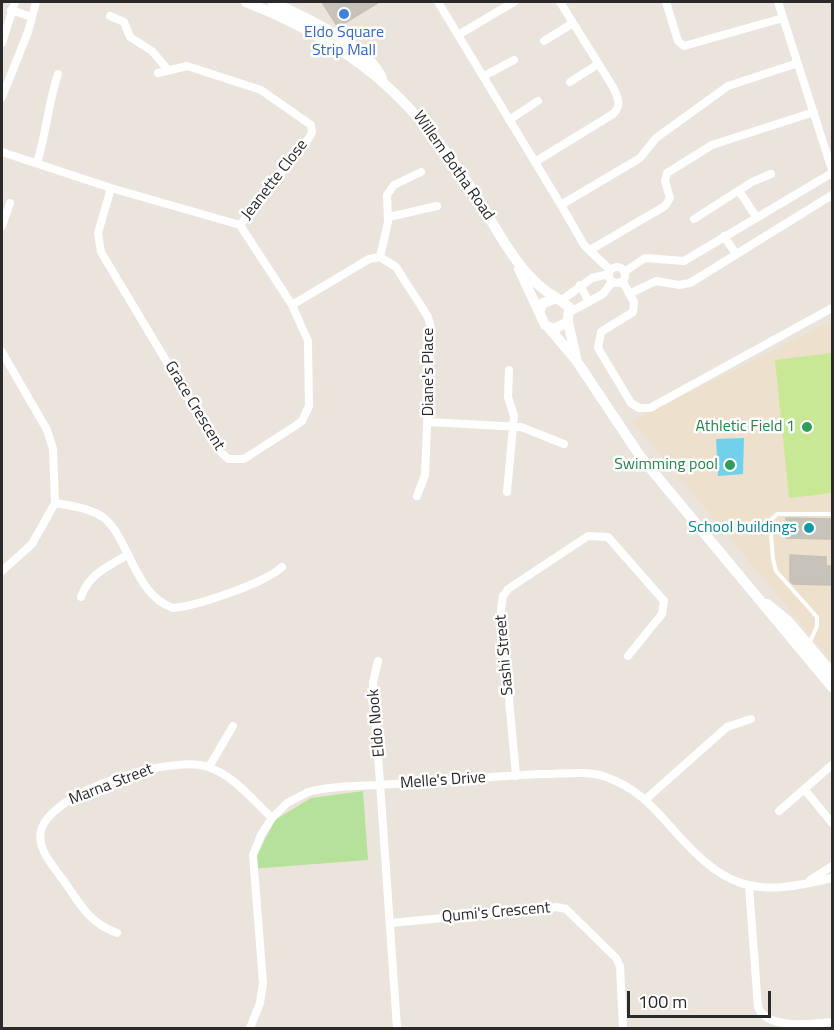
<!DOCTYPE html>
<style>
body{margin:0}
#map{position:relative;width:834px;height:1030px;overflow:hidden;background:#ebe4dc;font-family:"Titillium Web",sans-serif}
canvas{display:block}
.frame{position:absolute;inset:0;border:3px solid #2a2a2a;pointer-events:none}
.scale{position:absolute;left:627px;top:991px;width:144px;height:27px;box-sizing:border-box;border:3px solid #2a2a2a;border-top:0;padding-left:8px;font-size:18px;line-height:21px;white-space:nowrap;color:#2a2a2a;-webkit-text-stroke:4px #fff;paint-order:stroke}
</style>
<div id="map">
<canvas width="834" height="1030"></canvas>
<div class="frame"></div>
<div class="scale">100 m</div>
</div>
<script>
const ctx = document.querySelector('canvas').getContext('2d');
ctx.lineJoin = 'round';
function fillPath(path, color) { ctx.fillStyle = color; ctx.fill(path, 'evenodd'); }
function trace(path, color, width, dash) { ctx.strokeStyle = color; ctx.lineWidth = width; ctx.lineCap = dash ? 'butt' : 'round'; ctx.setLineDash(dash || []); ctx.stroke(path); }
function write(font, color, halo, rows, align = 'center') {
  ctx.font = font + ' "Titillium Web",sans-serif'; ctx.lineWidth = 5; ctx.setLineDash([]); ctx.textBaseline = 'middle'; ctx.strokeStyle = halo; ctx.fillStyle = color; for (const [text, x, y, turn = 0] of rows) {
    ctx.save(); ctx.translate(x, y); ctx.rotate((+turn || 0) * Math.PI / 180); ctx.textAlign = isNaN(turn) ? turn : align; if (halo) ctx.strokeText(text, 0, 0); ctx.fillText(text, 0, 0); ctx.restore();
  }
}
const education = new Path2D(`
 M832 321V661L632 421Z`);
const green = new Path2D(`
 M363 791 368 860 250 869 275 820 311 798Z`);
const pitch = new Path2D(`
 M832 353V493L789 498 775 360Z`);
const water = new Path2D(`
 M744 438 743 474 718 476 716 439Z`);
const building = new Path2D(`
 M322 2H379L338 27Z
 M786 518 832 519V539L786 538Z
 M790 555 826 557V566H832V585L793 584 790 581Z`);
const lane = new Path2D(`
 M809 644 817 626V617L776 571 773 559 770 521 777 514H832`);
const street = new Path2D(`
 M438 2 561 205 584 245 610 270
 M666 2 678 41 684 46 783 18
 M778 2 832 170
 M11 10 32 17
 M110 16 124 22 130 37 152 51 168 70
 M458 35 514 2
 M544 41 573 23
 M2 43 15 2
 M158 73 187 66 261 90 311 125 312 132 309 138 240 225
 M484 76 514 60
 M570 82 598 64
 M2 97 28 32 36 2
 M509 120 538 101
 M2 152 111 188
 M535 162 613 114C622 106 618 97 613 87L560 2
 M37 163C46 134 48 104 58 74
 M111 188 240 225 292 305 308 341 309 406 302 421 295 426 244 459H228L220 451 101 252 98 233Z
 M739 191 757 218
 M561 205 640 158 656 138 728 86 798 63
 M389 217 437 206
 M694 219 752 182 771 174
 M2 226 10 203
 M724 236 736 254
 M590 250 665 206 670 198 665 181 667 173 712 145 814 112
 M380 257 388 222 387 195 394 185 421 172
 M609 275a8 8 0 1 1 16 0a8 8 0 1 1-16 0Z
 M624 272 645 258 684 261 832 173
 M623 282 634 302 633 312 601 332 598 348 631 403 639 408H650L832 308
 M580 285 589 302
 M629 294 656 281 679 285 690 283 832 195
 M562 300 592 278 609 274
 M292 305 369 259 380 257 396 267 428 317 431 328 425 475 417 496
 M570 312 603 294 612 282
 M2 352 47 430 53 449 55 503 32 544 2 571
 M429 422 521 427 564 444
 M507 492 514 416 508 397 509 370
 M55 503C72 506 90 508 104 518 129 538 135 596 173 608 197 606 265 583 282 567
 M81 597C89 574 107 567 127 555
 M378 661 373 682 397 1028
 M209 767 233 726
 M516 776 501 610 503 596 508 589 588 536 608 537 664 601 662 614 628 656
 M805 790 832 823
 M646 799 727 727 751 719
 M779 811 832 765
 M810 880 832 866
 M749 887 758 1007C767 1030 810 1024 832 1022
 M391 923 557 907 566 909 616 958 620 966 623 1028
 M117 933C92 924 82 908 68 887 58 871 36 851 41 831 50 791 173 754 208 767 233 775 253 800 272 818
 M250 1028 260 1003 263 983 253 855 261 835 272 818 287 803 308 792C335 785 366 786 394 784 444 781 494 776 544 774 564 774 587 770 606 777 634 787 651 804 670 826 725 889 751 898 832 878`);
const secondary = new Path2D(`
 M246 2C348 42 408 93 468 183 493 220 517 277 557 298
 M272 2C301 15 371 47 382 79
 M519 269 539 312
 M568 322 554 329 545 325 539 312 543 303 557 298 569 307 568 322 576 357
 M549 328 576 360 640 456 832 687
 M767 604 788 621 832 673`);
const markers = [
 [344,14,6,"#3f7fe0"],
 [807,427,6,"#2e9e5b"],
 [730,465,6,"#2e9e5b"],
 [809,528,6,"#0f9aa8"]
];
const shopNames = [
 ["Eldo Square",344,33],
 ["Strip Mall",344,51]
];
const streetNames = [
 ["Willem Botha Road",453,166,55],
 ["Jeanette Close",275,180,-52],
 ["Diane's Place",429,372,-90],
 ["Grace Crescent",194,406,59],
 ["Sashi Street",505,655,-95],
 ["Eldo Nook",377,723,-95],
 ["Melle's Drive",443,781,-4],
 ["Marna Street",111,785,-21],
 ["Qumi's Crescent",496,913,-5]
];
const leisureNames = [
 ["Athletic Field 1",795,427],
 ["Swimming pool",718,465]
];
const cultureNames = [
 ["School buildings",797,528]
];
fillPath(education, '#ede0cc');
fillPath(green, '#b6e19a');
fillPath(pitch, '#c9e895');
fillPath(water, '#71d1eb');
fillPath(building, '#c7c2ba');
trace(building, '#c7c0b6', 1.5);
trace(lane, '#fff', 4);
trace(street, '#fff', 8);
trace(secondary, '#fff', 10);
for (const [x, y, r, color] of markers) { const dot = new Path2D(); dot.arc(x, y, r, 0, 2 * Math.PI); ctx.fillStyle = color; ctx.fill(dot); trace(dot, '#fff', 2); }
write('16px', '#366cbe', '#fff', shopNames);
write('16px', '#2a2a2a', '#fff', streetNames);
write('16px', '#27864d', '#fff', leisureNames, 'right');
write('16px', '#0d838f', '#fff', cultureNames, 'right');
</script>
